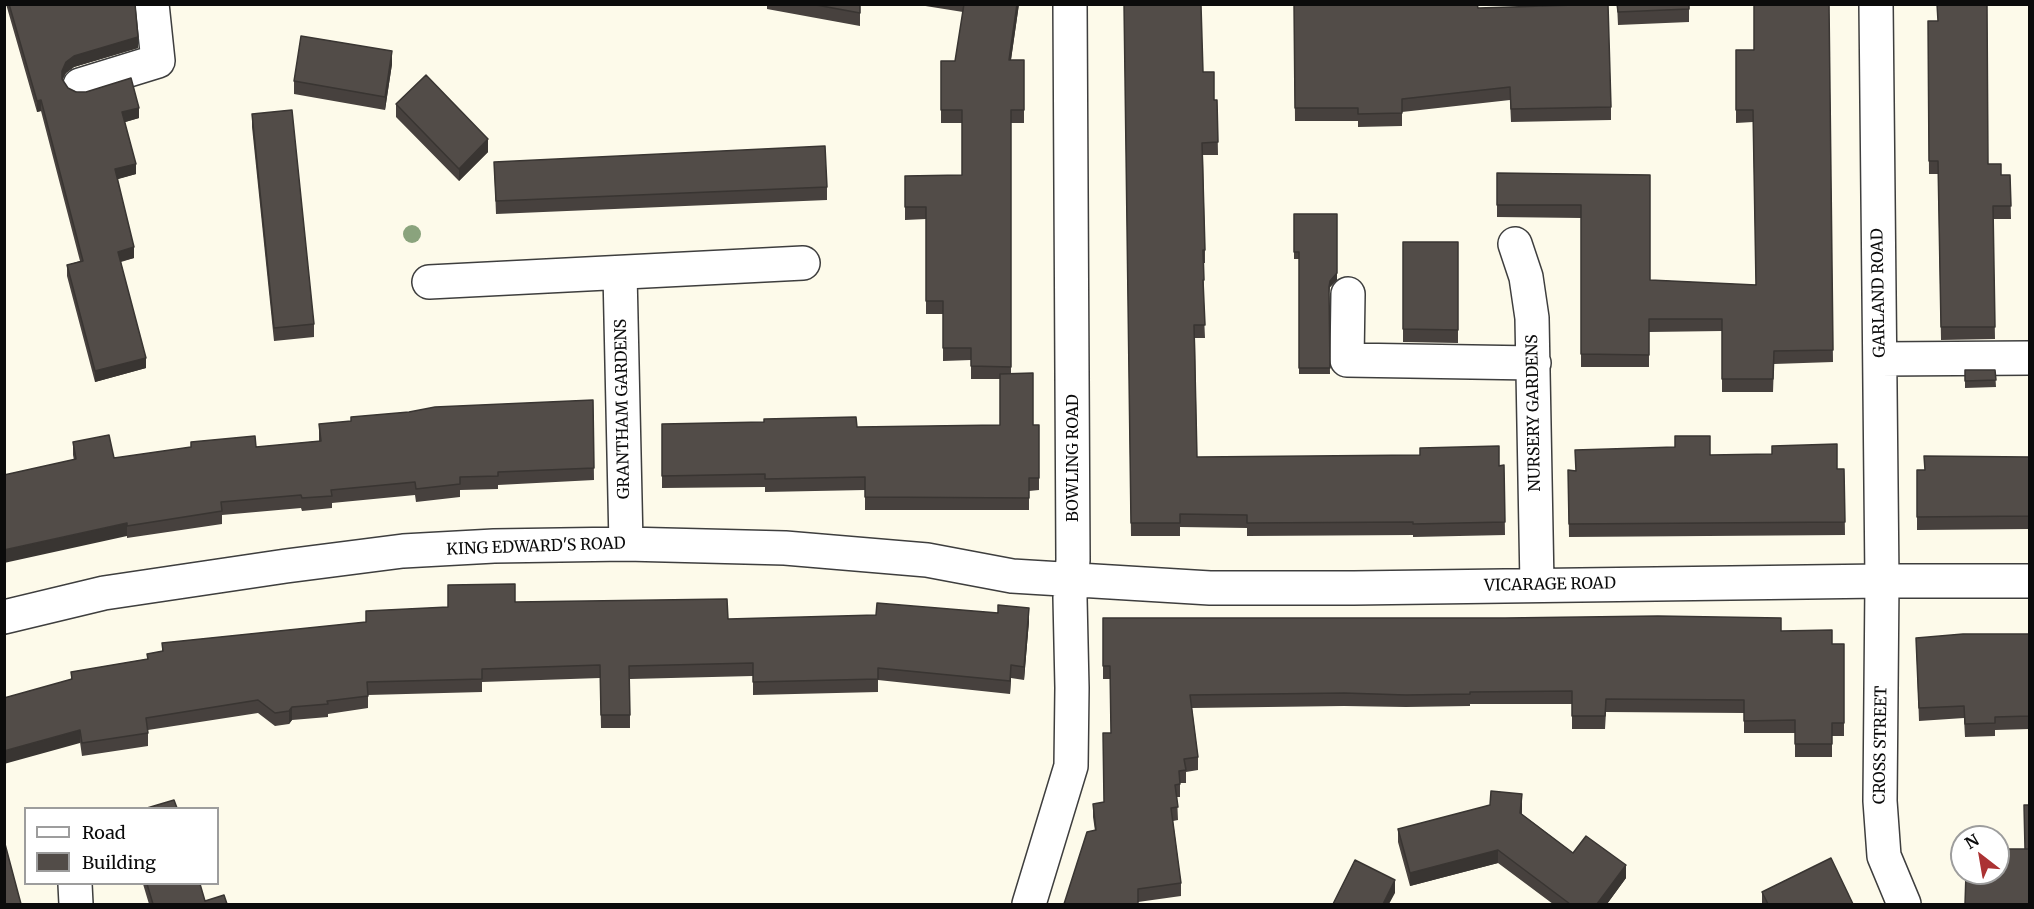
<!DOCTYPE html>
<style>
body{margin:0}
#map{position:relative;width:2034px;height:909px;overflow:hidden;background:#fdfaea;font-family:Merriweather,serif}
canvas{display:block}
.frame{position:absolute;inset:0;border:6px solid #0b0b0b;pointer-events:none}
.legend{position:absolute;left:24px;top:807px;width:195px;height:78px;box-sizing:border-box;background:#fff;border:2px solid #9d9d9d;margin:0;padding:8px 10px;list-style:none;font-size:18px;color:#0b0b0b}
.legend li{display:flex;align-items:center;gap:12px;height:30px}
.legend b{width:30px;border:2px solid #9d9d9d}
.north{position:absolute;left:1950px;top:825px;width:60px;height:60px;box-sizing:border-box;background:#fff;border:2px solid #9d9d9d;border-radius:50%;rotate:329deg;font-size:16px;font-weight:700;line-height:24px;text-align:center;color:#0b0b0b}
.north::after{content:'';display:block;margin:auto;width:21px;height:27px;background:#ab3233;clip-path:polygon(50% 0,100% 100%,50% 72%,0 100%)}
</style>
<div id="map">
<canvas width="2034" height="909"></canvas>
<div class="frame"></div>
<ul class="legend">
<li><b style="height:8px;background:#fff"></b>Road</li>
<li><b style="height:16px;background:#524c48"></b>Building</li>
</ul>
<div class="north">N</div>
</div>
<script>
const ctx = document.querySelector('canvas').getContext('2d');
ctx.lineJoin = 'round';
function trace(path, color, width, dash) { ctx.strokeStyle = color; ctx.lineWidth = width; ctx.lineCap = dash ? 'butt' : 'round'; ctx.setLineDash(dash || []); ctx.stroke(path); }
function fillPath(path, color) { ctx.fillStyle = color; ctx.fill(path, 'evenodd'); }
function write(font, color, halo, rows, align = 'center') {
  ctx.font = font + ' Merriweather,serif'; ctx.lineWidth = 6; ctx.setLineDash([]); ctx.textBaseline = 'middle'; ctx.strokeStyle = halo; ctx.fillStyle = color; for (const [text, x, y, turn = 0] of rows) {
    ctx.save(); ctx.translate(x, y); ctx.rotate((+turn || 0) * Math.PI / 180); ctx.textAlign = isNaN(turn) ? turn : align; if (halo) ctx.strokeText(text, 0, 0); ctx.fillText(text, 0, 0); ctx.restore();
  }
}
const minor = new Path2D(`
 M1876 4 1882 581 1880 801 1884 856 1904 904
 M80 85 158 61 152 4
 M1515 244 1526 277 1532 318 1537 585
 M620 273 626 544
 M429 282 803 263
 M1348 294 1347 360 1534 363
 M1880 359 2030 358
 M4 617 104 593 286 566 403 551 494 546 626 544 785 548 927 560 1012 576 1210 588H1354L1882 581H2030
 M75 884 76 904
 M1029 904 1071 766 1072 688 1070 598 1073 560 1070 4`);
const trees = [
 [412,234]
];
const wall = new Path2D(`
 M6 4H135L138 48 74 67 66 73 62 80 68 88 139 118 125 122 136 174 117 179 134 258 121 262 146 368 95 382 67 276V265L80 261 41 111 37 112Z
 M767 4H860V26L767 9Z
 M913 4H1019L1011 60H1024V123H1011V374L1033 425H1039V490L1029 491V510H865V490L765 492V487L662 488V424L857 427 1000 425V379H971V360L943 361V314H926V219L905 220V176L962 175V123H941V61H955L963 12Z
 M1124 4 1173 5 1203 72 1214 100H1217L1218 155H1203L1205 250V263H1203L1204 293H1203L1205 338H1195L1197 457 1504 465 1505 535 1413 537V535L1247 536V528L1180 527V536H1131Z
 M1294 4 1478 8 1611 107V120L1511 122 1510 100 1402 112V126L1358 127V121H1295Z
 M1617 4H1689V22L1618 25Z
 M1829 4 1833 362 1774 364 1773 392H1722V331L1649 332V367H1581V218L1497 217V173L1650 175V280L1756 285 1753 122 1736 123V50H1754Z
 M1928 21 1988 164 2001 175H2010L2011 219H1993L1995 339 1941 340 1938 174H1929Z
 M392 64 385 110 294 94V81Z
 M396 104 488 152 459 181 396 117Z
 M252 114 314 324V337L274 341 252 127Z
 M494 162 827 187V200L496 214Z
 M1294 214H1337V280L1330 287 1329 293 1330 374H1299V259H1294Z
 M1403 242H1458V343L1403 342Z
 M1965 370H1995L1996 387 1965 388Z
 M593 400 594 480 498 485V489L460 490V497L416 502 415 495 332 503V508L302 511 301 508 222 515V524L127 538V536L74 460 73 455V442L114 458 256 447 319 441V424Z
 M1710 455 1837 469H1844L1845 535 1569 537 1568 470 1575 471Z
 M2030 457V529L1917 530V470H1924Z
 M515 602 728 619 1029 621 1024 680 1011 678 1010 694 878 680V692L753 695V676L630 679V728H601L600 678 482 682V692L368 695V708L328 714V717L292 720 289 724 275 726 258 713 148 730V746L82 756 71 679V672L147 659V654L162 651V643L366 622V611L448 607Z
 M1103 618 1781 631 1832 644H1844V736H1832V757H1795V733H1744V713L1606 712 1605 729H1572V704H1470V706L1406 707 1344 706 1192 708 1198 757V770L1186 772V783H1180V797H1177L1178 820 1173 821 1181 883V896L1138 902 1095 831 1093 817V804L1104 802 1111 733 1110 679H1103Z
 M2030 634V729L1995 730V736L1965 737 1964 718 1919 721 1916 638Z
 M1522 807V814L1573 853 1626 878 1607 904H1553L1498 863 1410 886 1398 842V829Z
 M143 884H200L205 901 227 904H149Z
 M1762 892 1853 904H1762Z`);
const shadedWall = new Path2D(`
 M1017 4H1019L1009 73V60Z
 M138 37V48L74 67 66 73 62 81V71L66 62 74 56Z
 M392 51V64L385 110V97Z
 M41 100V111L37 112V101Z
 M139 108V118L122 123V112Z
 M488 139V152L459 181V169Z
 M136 164V174L115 180V169Z
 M134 247V258L118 262V252Z
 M1337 273V280L1330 287 1329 294 1330 281Z
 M146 358V368L95 382V371Z
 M127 523V536L4 563V550Z
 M1029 608V621L1024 680V667Z
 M1011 665V678L1010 694V681Z
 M292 707V720L289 724V711Z
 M80 730V743L4 764V751Z
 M1522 794V807L1520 826V813Z
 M1498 850V863L1410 886V873Z
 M1626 865V878L1607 904H1597Z
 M1395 880V893L1389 904H1383Z`);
const building = new Path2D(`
 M9 4H135L138 37 74 56 66 62 62 71V79L68 88 76 92H86L131 78 139 108 122 112 136 164 115 169 134 247 118 252 146 358 95 371 67 265 83 261 41 100 37 101Z
 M811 4H860V13Z
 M964 4H1017L1009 60H1024V110H1011V367L971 366V348H943V301H926V207H905V176L962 175V110H941V61H955Z
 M1124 4 1201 5 1203 72H1214V100H1217L1218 142 1202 143 1205 250H1203L1204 280H1203L1205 325H1194L1197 457 1420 455V448L1499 446V466L1504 465 1505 522 1413 524V522L1247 523V515L1180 514V523H1131Z
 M1294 4H1477L1478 8 1608 4 1611 107 1511 109 1510 87 1402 99V113L1358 114V108H1295Z
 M1617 4H1689V9L1618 12Z
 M1754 4H1829L1833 350 1774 351 1773 379H1722V319H1649V355L1581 354V205H1497V173L1650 175V280L1756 285 1753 110H1736V50H1754Z
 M1937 4H1987L1988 164H2001V175H2010L2011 206H1993L1995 327H1941L1938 161H1929L1928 21H1938Z
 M301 36 392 51 385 97 294 81Z
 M426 75 488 139 459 169 396 104Z
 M292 110 314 324 274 328 252 114Z
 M825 146 827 187 496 201 494 162Z
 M1294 214H1337V273L1330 281 1329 287 1330 368H1299V252H1294Z
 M1403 242H1458V330L1403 329Z
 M1965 370H1995L1996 380 1965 381Z
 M1033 373V425H1039V478H1029V498L865 497V477L765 479V474L662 476V424L764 422V419L856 417 857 427 1000 425V374Z
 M593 400 594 468 498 472V476L460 477V484L416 489 415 482 331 490 332 496 302 498 301 495 221 502 222 511 127 526V523L4 550V475L76 459 73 442 109 435 114 458 191 447V442L255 436 256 447 321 441 319 424 351 421V417L409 412 435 407Z
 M1675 436H1710V455L1772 454V446L1837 444V469H1844L1845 522 1569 524 1568 470 1576 471 1575 450 1675 447Z
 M1924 456 2030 457V516L1917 517V470H1925Z
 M515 584V602L727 599 728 619 876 615 877 603 998 613V605L1029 608 1024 667 1011 665 1010 681 878 668V679L753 682V663L629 666 630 715H601L600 665 482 669V679L367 682 368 696 327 701 328 704 292 707 289 711 275 713 258 700 146 718 148 733 82 743 80 730 4 751V698L72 679 71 672 148 659 147 654 163 651 162 643 366 622V611L448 607V585Z
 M1658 616 1781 618V631L1832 630V644H1844V723H1832V744H1795V720L1744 721V700L1606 699 1605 716H1572V691L1470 692V694L1406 695 1344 693 1190 695 1198 757 1184 759 1186 770 1179 771 1180 784 1175 785 1178 807 1171 808 1181 883 1138 889V904H1064L1087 832 1096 830 1093 804 1104 802 1103 733H1111L1110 666H1103V618H1505Z
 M1963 634H2030V716L1995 717V723L1965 724 1964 706 1919 708 1916 638Z
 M1491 791 1522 794 1520 813 1573 853 1586 836 1626 865 1597 904H1570L1498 850 1410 873 1398 829 1490 805Z
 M174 800 177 808H147Z
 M2024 805H2030V849H2025Z
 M4 844H5L21 904H4Z
 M1998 849H2030V904H1965L1966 873H1998Z
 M1831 858 1853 904H1768L1762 892Z
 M1355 860 1395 880 1383 904H1333Z
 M147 884H200L205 901 224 895 227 904H153Z`);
const streetNames = [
 ["GARLAND ROAD",1879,293,-91],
 ["GRANTHAM GARDENS",623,409,-91],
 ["NURSERY GARDENS",1534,413,-91],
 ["BOWLING ROAD",1073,458,-90],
 ["KING EDWARD'S ROAD",536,547,-2],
 ["VICARAGE ROAD",1550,585,-1],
 ["CROSS STREET",1881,745,-89]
];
trace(minor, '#3e3e3e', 36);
trace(minor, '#fff', 33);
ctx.fillStyle = '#8aa37d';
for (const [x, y] of trees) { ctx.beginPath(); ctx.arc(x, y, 9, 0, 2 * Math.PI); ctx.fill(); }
fillPath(wall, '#47413e');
fillPath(shadedWall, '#393532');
fillPath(building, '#524c48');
trace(building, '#393532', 1.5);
write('16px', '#0b0b0b', '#fff', streetNames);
</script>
